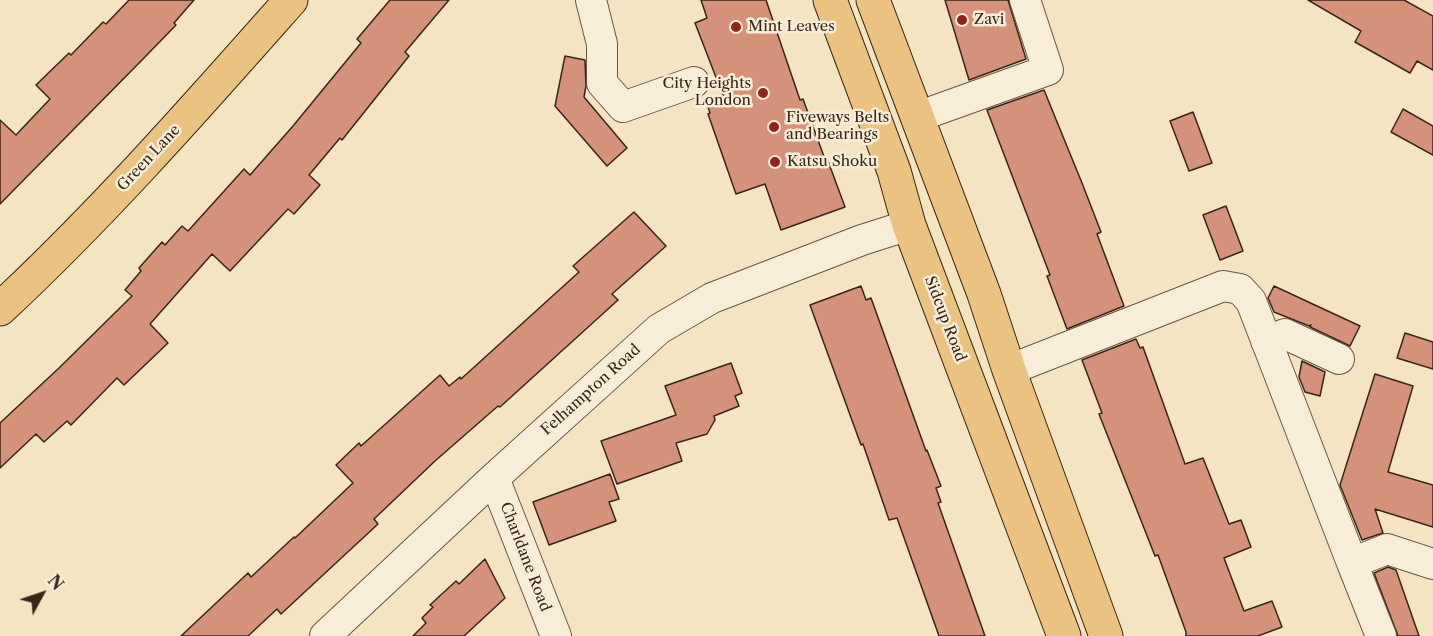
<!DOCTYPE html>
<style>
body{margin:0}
#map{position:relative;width:1433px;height:636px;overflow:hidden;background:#f5e4c2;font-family:"Libre Caslon Text",serif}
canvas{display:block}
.north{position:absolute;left:12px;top:564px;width:60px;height:60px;-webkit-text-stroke:4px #f8edd7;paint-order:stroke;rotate:50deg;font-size:16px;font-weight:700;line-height:24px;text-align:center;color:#382617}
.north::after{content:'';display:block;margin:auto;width:21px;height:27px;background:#382617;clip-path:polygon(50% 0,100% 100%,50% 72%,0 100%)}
</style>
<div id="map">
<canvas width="1433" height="636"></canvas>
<div class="north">N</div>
</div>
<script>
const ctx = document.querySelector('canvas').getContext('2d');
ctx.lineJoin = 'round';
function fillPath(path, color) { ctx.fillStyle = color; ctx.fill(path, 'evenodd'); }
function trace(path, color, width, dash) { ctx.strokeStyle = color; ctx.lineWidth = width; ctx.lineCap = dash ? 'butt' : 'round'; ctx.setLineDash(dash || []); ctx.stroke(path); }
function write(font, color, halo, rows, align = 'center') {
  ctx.font = font + ' "Libre Caslon Text",serif'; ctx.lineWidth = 5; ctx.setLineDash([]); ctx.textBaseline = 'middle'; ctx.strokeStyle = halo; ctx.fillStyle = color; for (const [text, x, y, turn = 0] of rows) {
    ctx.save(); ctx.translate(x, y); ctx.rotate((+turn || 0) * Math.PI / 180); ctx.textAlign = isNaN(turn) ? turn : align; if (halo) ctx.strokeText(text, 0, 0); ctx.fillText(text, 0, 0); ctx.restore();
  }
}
const building = new Path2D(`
 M129 0H194L174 23 176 25 142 60 0 204V120L16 135 50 99 36 85 69 53 71 55 103 22 106 24Z
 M390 0H449L405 52 409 56 342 140 340 138 309 175 320 185 294 214 288 209 230 271 212 254 150 324 168 343 124 385 117 378 71 425 67 421 44 442 36 434 0 468V423L59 368 132 296 125 290 141 271 139 268 162 242 165 245 182 226 188 231 244 169 250 175 293 126 361 43 357 39Z
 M701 0H766L800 100 803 99 826 162 828 161 845 207 781 230 765 184 736 194 708 114 710 113 707 104 724 98 695 23 707 18Z
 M945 0H1008L1026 59 969 80Z
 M1308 0H1404L1433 16V70L1417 61 1410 73 1355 42 1361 31Z
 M565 56 585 60 586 86 584 97 627 148 607 166 555 106Z
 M1044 90 1082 183 1101 232 1097 234 1124 306 1067 329 1047 276 1050 275 987 110Z
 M1403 109 1433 126V155L1391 132Z
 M1193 112 1212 163 1189 171 1170 121Z
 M1226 206 1243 251 1220 260 1203 215Z
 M634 212 666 246 612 294 618 300 500 407 498 406 435 461 374 519 378 524 281 614 277 609 248 636H181L248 573 251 577 294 537 295 538 353 483 336 465 359 443 361 446 440 375 449 386 460 377 461 379 579 272 573 266Z
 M861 286 866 300 871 298 926 451 927 450 941 486 936 488 941 502 938 503 985 636H939L897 518 889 520 863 444 861 445 810 305Z
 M1274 286 1360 326 1350 346 1310 327 1311 325 1309 326 1274 312 1268 298Z
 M1405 333 1433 342V369L1397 358Z
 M1136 339 1140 348 1143 347 1185 464 1203 458 1229 524 1241 520 1251 547 1224 558 1244 611 1272 601 1282 627 1258 636H1186V632L1158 555 1155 556 1099 414 1102 413 1082 360Z
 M1302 361 1325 372 1320 396 1305 392 1299 377Z
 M731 363 742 393 735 396 739 406 714 416 715 420 707 434 676 443 682 461 617 484 601 441 676 415 665 386Z
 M1375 374 1413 386 1388 472 1433 485V527L1375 509 1383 533 1362 540 1340 485Z
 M610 474 619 499 609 502 616 521 549 545 533 502Z
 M485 559 505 598 464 636H413L426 623 422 618 433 607 430 605 456 581 459 584Z
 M1388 567 1396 570 1419 636H1398L1374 573Z`);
const minor = new Path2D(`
 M591 0 602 44V83L623 107 694 82
 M917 117 1048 70 1025 0
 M1266 341 1285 334 1339 359
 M1009 370 1223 286 1240 289 1251 301 1352 563 1387 549 1433 564
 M494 478 556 636
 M1352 563 1381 636
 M325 636 494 478 659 329 712 298 862 240 909 225`);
const major = new Path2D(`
 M0 309C104 212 197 106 291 0`);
const highway = new Path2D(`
 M830 0 894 171 909 225 1064 636
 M873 0 984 294 1009 370 1106 636`);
const markers = [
 [962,20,6,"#8f2418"],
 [736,27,6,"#8f2418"],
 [763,93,6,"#8f2418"],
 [774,127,6,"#8f2418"],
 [775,162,6,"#8f2418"]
];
const poiNames = [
 ["Zavi",974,20],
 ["Mint Leaves",748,27],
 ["City Heights",751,84,"right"],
 ["London",751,101,"right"],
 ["Fiveways Belts",786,118],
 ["and Bearings",786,135],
 ["Katsu Shoku",787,162]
];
const streetNames = [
 ["Green Lane",149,158,-47],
 ["Sidcup Road",945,319,69],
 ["Felhampton Road",591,390,-42],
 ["Charldane Road",525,557,69]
];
fillPath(building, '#d4927b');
trace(building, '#382617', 1.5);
trace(minor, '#675642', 32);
trace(major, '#382617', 35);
trace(highway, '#382617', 35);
trace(minor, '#f8edd7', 30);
trace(major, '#eac281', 33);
trace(highway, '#eac281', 33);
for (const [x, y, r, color] of markers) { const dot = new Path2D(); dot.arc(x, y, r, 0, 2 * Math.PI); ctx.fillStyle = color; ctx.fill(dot); trace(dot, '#f8edd7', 2); }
write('15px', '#382617', '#f8edd7', poiNames, 'left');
write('15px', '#382617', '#f8edd7', streetNames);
</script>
